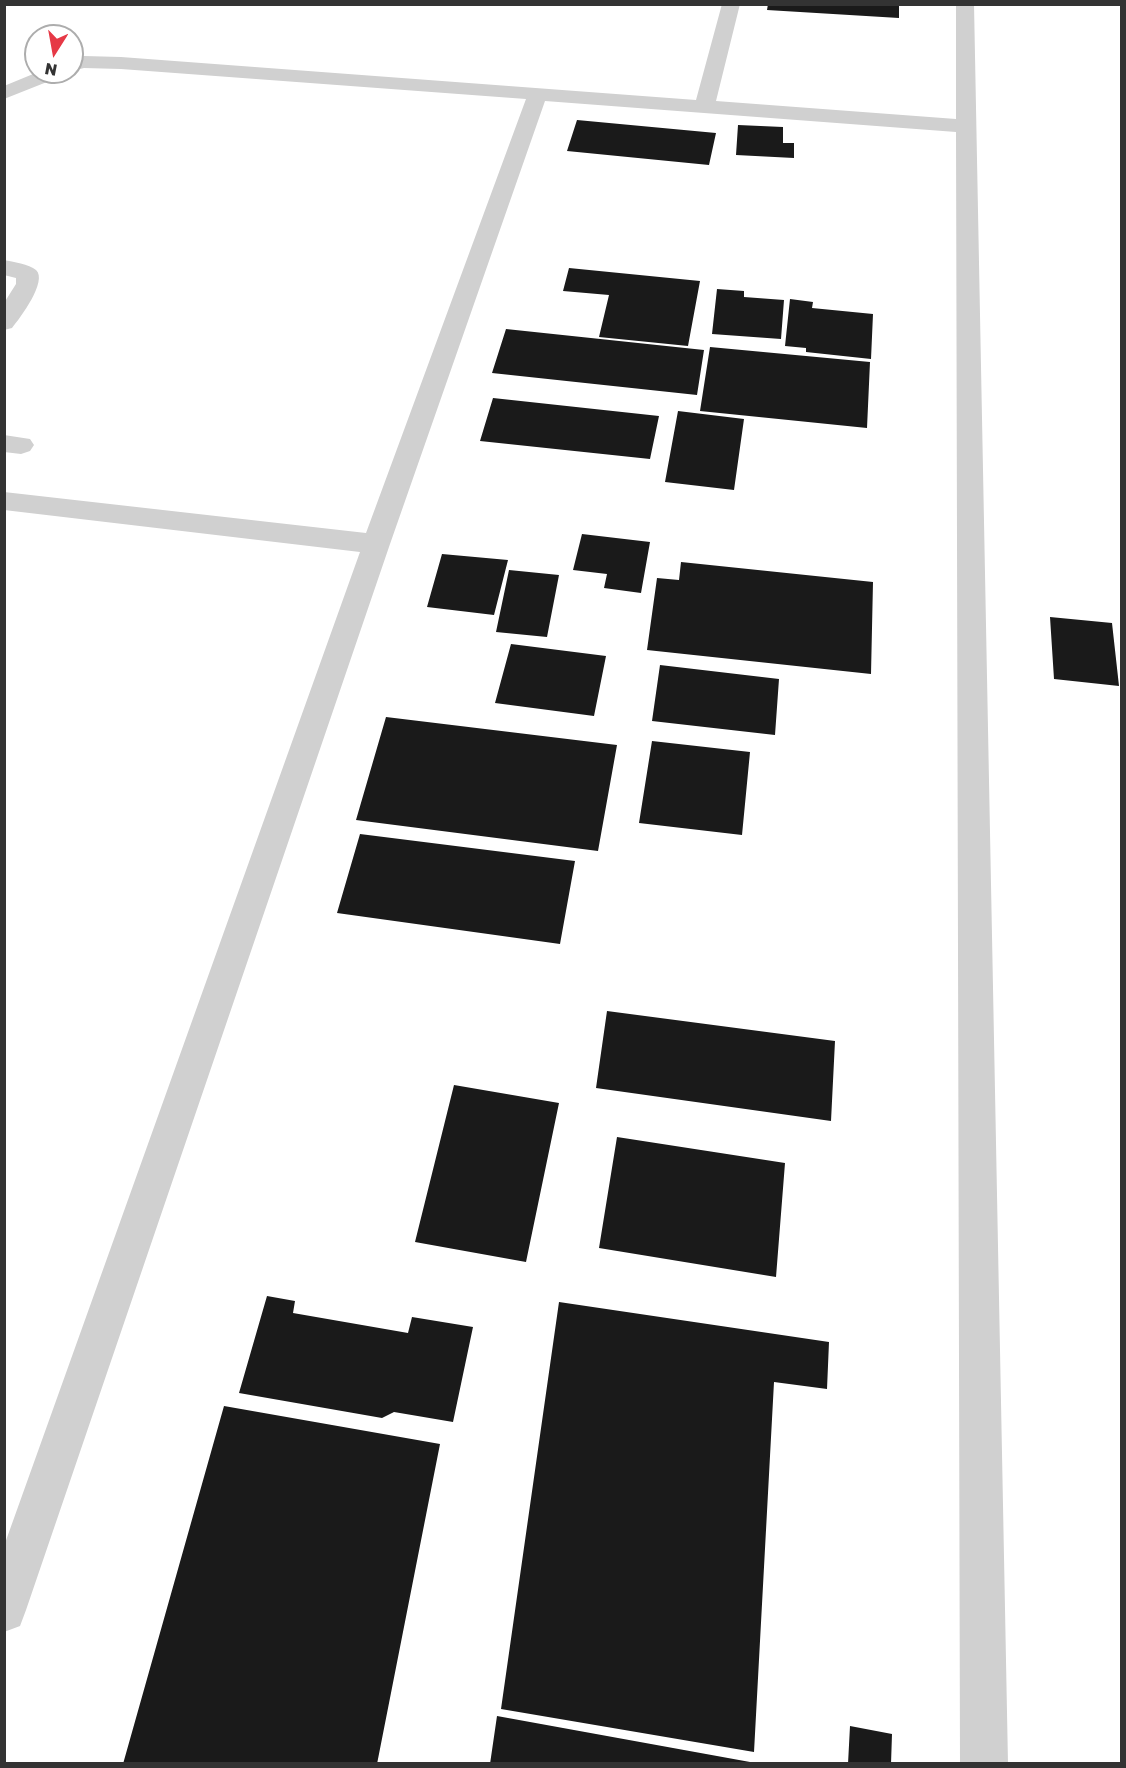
<!DOCTYPE html>
<style>
body{margin:0}
#map{position:relative;width:1126px;height:1768px;overflow:hidden;background:#fff;font-family:"Golos Text",sans-serif}
canvas{display:block}
.frame{position:absolute;inset:0;border:6px solid #333;pointer-events:none}
.north{position:absolute;left:24px;top:24px;width:60px;height:60px;box-sizing:border-box;background:#fff;border:2px solid #adadad;border-radius:50%;rotate:191deg;font-size:16px;font-weight:700;line-height:24px;text-align:center;color:#333}
.north::after{content:'';display:block;margin:auto;width:21px;height:27px;background:#e63946;clip-path:polygon(50% 0,100% 100%,50% 72%,0 100%)}
</style>
<div id="map">
<canvas width="1126" height="1768"></canvas>
<div class="frame"></div>
<div class="north">N</div>
</div>
<script>
const ctx = document.querySelector('canvas').getContext('2d');
ctx.lineJoin = 'round';
function fillPath(path, color) { ctx.fillStyle = color; ctx.fill(path, 'evenodd'); }
const building = new Path2D(`
 M768 4H899V18L767 10Z
 M577 120 716 133 709 165 567 151Z
 M738 125 783 127V143H794V158L736 155Z
 M569 268 700 281 688 346 599 337 609 295 563 291Z
 M717 289 744 291V297L784 300 781 339 712 334Z
 M790 299 813 302 812 308 873 314 871 359 806 352V348L785 346Z
 M506 329 704 350 697 395 492 373Z
 M710 347 870 362 867 428 700 411Z
 M493 398 659 416 650 459 480 441Z
 M678 411 744 419 734 490 665 482Z
 M582 534 650 542 641 593 604 588 607 574 573 570Z
 M442 554 508 560 494 615 427 607Z
 M681 562 873 582 871 674 647 650 657 578 679 580Z
 M509 570 559 575 547 637 496 632Z
 M1050 617 1112 623 1119 686 1054 679Z
 M511 644 606 656 594 716 495 703Z
 M660 665 779 679 775 735 652 721Z
 M386 717 617 745 598 851 356 820Z
 M652 741 750 752 742 835 639 823Z
 M360 834 575 861 560 944 337 913Z
 M607 1011 835 1041 831 1121 596 1088Z
 M454 1085 559 1103 526 1262 415 1242Z
 M617 1137 785 1163 776 1277 599 1248Z
 M267 1296 295 1301 293 1313 408 1333 412 1317 473 1327 453 1422 394 1412 382 1418 239 1393Z
 M559 1302 829 1342 827 1389 774 1382 754 1752 501 1709Z
 M224 1406 440 1444 377 1764H123Z
 M497 1716 750 1762V1764H490Z
 M850 1726 892 1734 891 1764H848Z`);
const minor = new Path2D(`
 M722 4H740L716 101 956 119V4H974L1008 1764H960L956 132 545 101 390 544 26 1610 20 1626 4 1632V1546L360 552 4 510V492L366 533 526 99 121 69 84 68 72 71V59L84 56 121 57 696 100Z
 M38 72H65L62 76 4 99V86Z
 M4 260C13 262 29 264 36 270 48 281 20 318 12 328L4 330V303L16 284V278L4 275Z
 M4 435 30 439 34 445 30 451 21 454 4 452Z`);
fillPath(building, '#1a1a1a');
fillPath(minor, '#d0d0d0');
</script>
